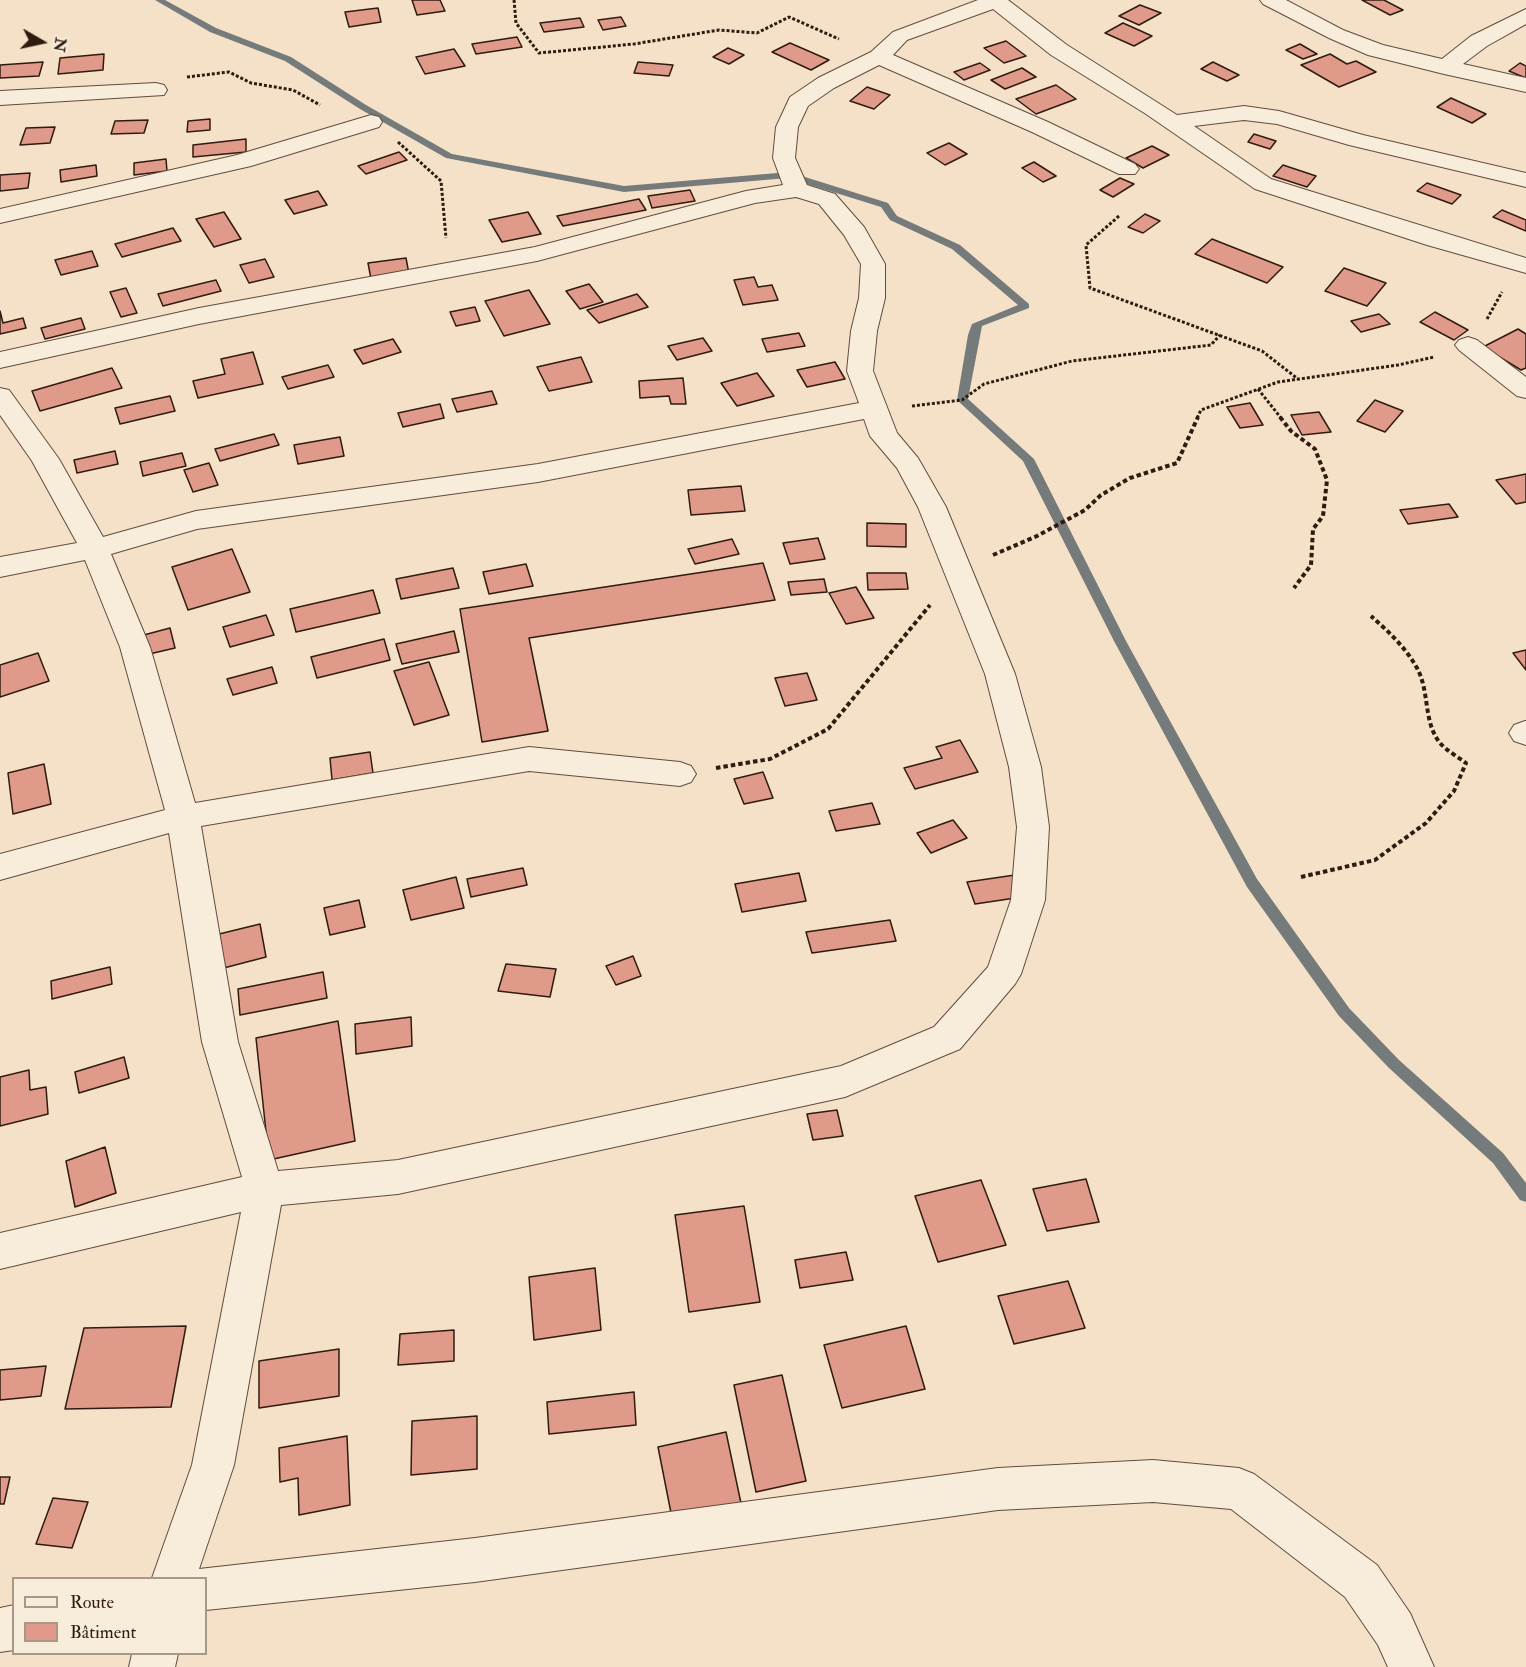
<!DOCTYPE html>
<meta charset="utf-8">
<style>
body{margin:0}
#map{position:relative;width:1526px;height:1667px;overflow:hidden;background:#f4e1c7;font-family:"IM FELL Double Pica",serif}
canvas{display:block}
.legend{position:absolute;left:12px;top:1577px;width:195px;height:78px;box-sizing:border-box;background:#f8ecdb;border:2px solid #a8988a;margin:0;padding:8px 10px;list-style:none;font-size:18px;color:#301b11}
.legend li{display:flex;align-items:center;gap:12px;height:30px}
.legend b{width:30px;border:2px solid #a8988a}
.north{position:absolute;left:12px;top:12px;width:60px;height:60px;-webkit-text-stroke:4px #f8ecdb;paint-order:stroke;rotate:99deg;font-size:16px;font-weight:700;line-height:24px;text-align:center;color:#301b11}
.north::after{content:'';display:block;margin:auto;width:21px;height:27px;background:#301b11;clip-path:polygon(50% 0,100% 100%,50% 72%,0 100%)}
</style>
<div id="map">
<canvas width="1526" height="1667"></canvas>
<ul class="legend">
<li><b style="height:8px;background:#f8ecdb"></b>Route</li>
<li><b style="height:16px;background:#e09a89"></b>Bâtiment</li>
</ul>
<div class="north">N</div>
</div>
<script>
const ctx = document.querySelector('canvas').getContext('2d');
ctx.lineJoin = 'round';
function fillPath(path, color) { ctx.fillStyle = color; ctx.fill(path, 'evenodd'); }
function trace(path, color, width, dash) { ctx.strokeStyle = color; ctx.lineWidth = width; ctx.lineCap = dash ? 'butt' : 'round'; ctx.setLineDash(dash || []); ctx.stroke(path); }
const stream = new Path2D(`
 M155 0H165L216 28 291 57 366 105 452 154 624 186 789 172 888 203 897 216 960 245 1029 304V308L982 326 968 399 1034 459 1126 641 1257 879 1349 1008 1399 1060 1503 1153 1526 1183V1202L1520 1200 1493 1163 1389 1068 1339 1016 1247 887 1114 641 1023 461 957 400 968 335 972 324 1018 305 952 249 890 220 881 207 788 178 624 192 446 158 360 109 285 61 210 32Z`);
const building = new Path2D(`
 M412 0H440L445 11 417 15Z
 M1362 0H1384L1403 10 1390 15Z
 M1140 5 1161 13 1139 25 1119 16Z
 M378 8 381 22 349 27 345 12Z
 M621 17 626 26 603 30 598 20Z
 M580 18 584 27 544 32 540 23Z
 M1123 23 1152 36 1134 46 1105 33Z
 M517 37 522 47 476 54 472 44Z
 M1006 41 1026 56 1004 63 984 48Z
 M790 43 829 60 811 70 772 52Z
 M1300 44 1317 54 1303 59 1286 50Z
 M728 48 744 55 729 64 713 57Z
 M454 49 465 66 425 74 416 57Z
 M104 54 103 70 58 74 60 58Z
 M1330 54 1347 64 1356 61 1376 72 1339 87 1301 65Z
 M43 62 39 76 0 78V65Z
 M638 62 673 65 669 76 634 73Z
 M1213 62 1239 75 1227 81 1201 69Z
 M980 63 990 70 964 80 954 72Z
 M1520 63 1526 66V78L1509 71Z
 M1022 68 1036 77 1005 89 991 80Z
 M1056 85 1076 99 1036 114 1016 99Z
 M867 87 890 95 874 109 850 101Z
 M1451 98 1486 114 1472 123 1437 107Z
 M210 119V130L187 132 188 121Z
 M148 120 144 133 111 134 115 121Z
 M55 127 50 143 20 145 26 128Z
 M1254 134 1276 141 1270 149 1248 142Z
 M246 139V152L193 157V145Z
 M949 143 967 154 945 165 927 153Z
 M1152 146 1169 155 1143 168 1126 158Z
 M399 152 407 160 366 174 358 166Z
 M166 159 167 171 134 175V163Z
 M1034 162 1056 176 1043 182 1022 168Z
 M96 165 97 176 61 182 60 170Z
 M1283 165 1316 176 1307 187 1273 176Z
 M30 173 28 188 0 191V175Z
 M1120 178 1134 184 1113 197 1100 190Z
 M1427 183 1461 195 1452 204 1417 191Z
 M690 190 695 201 652 208 648 196Z
 M318 191 327 205 294 214 285 200Z
 M639 199 646 210 563 226 557 216Z
 M1502 210 1526 220V231L1493 217Z
 M224 212 241 239 214 247 196 219Z
 M528 212 541 234 502 242 489 220Z
 M1145 214 1160 221 1143 233 1128 227Z
 M173 228 181 241 122 257 115 244Z
 M1212 239 1283 267 1267 283 1195 254Z
 M92 251 98 266 61 275 55 260Z
 M406 258 409 274 371 279 368 263Z
 M265 259 274 277 249 283 240 265Z
 M1344 268 1386 283 1367 306 1325 291Z
 M754 277 758 287 772 285 778 300 743 305 734 280Z
 M216 280 221 291 163 306 158 294Z
 M589 284 603 302 580 309 566 291Z
 M126 288 137 313 121 317 110 292Z
 M529 290 550 324 504 336 485 301Z
 M637 294 648 307 599 323 587 310Z
 M475 307 480 321 456 326 450 312Z
 M0 311 3 323 23 318 26 328 0 334Z
 M1435 312 1468 330 1454 340 1420 322Z
 M1379 314 1390 324 1361 332 1351 321Z
 M81 318 85 329 45 339 41 328Z
 M1518 329 1526 334V368L1521 370 1483 347Z
 M799 333 805 346 767 352 762 339Z
 M703 338 712 351 677 360 668 346Z
 M393 339 401 352 363 364 354 350Z
 M253 352 263 384 198 398 193 381 225 374 221 359Z
 M581 357 592 382 549 391 537 367Z
 M835 362 845 379 807 387 797 370Z
 M328 365 334 377 288 389 282 377Z
 M112 368 122 388 40 411 32 391Z
 M757 373 774 396 737 406 721 383Z
 M683 378 686 404H671L669 396 640 398 639 381Z
 M492 391 497 404 457 412 452 399Z
 M170 396 175 411 120 424 115 408Z
 M1375 400 1403 411 1385 432 1357 421Z
 M1250 403 1263 425 1240 428 1227 407Z
 M440 404 444 418 403 427 398 413Z
 M1319 412 1331 432 1302 435 1291 415Z
 M274 434 279 445 220 461 215 449Z
 M340 437 344 456 298 464 294 445Z
 M115 451 118 464 77 473 74 460Z
 M182 453 186 466 143 476 140 462Z
 M209 463 218 485 193 492 184 470Z
 M1526 474V502L1516 504 1496 480Z
 M741 486 745 511 691 515 688 490Z
 M1449 504 1458 517 1408 524 1400 510Z
 M867 523 906 524V547L867 546Z
 M818 538 825 559 790 564 783 543Z
 M732 539 739 554 695 564 688 549Z
 M232 549 250 592 188 610 172 567Z
 M763 563 775 600 529 638 548 731 482 742 460 609Z
 M526 564 533 586 489 594 483 572Z
 M453 568 459 588 401 599 396 579Z
 M867 573H906L908 589 868 590Z
 M824 579 827 592 791 595 788 582Z
 M856 587 874 618 846 624 829 593Z
 M373 590 380 613 296 632 290 609Z
 M266 615 274 635 230 647 223 627Z
 M170 628 175 648 145 655 140 636Z
 M454 631 459 652 402 664 396 644Z
 M384 639 390 660 317 678 311 657Z
 M1526 650V670L1513 653Z
 M38 653 49 681 0 697V665Z
 M429 662 449 715 414 725 394 671Z
 M272 667 277 683 233 695 227 679Z
 M807 673 817 700 785 706 775 678Z
 M960 740 978 772 915 789 904 768 942 758 936 747Z
 M370 752 373 773 332 780 330 758Z
 M44 764 51 804 13 814 8 773Z
 M763 772 773 798 744 804 734 779Z
 M872 803 880 824 836 831 829 811Z
 M953 820 967 838 931 853 917 833Z
 M523 868 527 885 471 897 467 879Z
 M799 873 806 901 742 912 735 884Z
 M1015 875 1022 897 975 904 967 882Z
 M456 877 464 908 411 920 403 890Z
 M359 900 365 927 330 935 324 908Z
 M890 920 896 941 812 953 806 932Z
 M260 924 266 957 216 970 211 936Z
 M633 956 641 976 616 985 606 966Z
 M506 964 556 969 550 997 498 991Z
 M110 967 112 984 52 999 51 981Z
 M323 972 327 998 240 1015 238 989Z
 M411 1017 412 1046 356 1054 355 1024Z
 M338 1021 355 1141 269 1160 256 1038Z
 M124 1057 129 1078 79 1093 75 1072Z
 M29 1070 30 1090 46 1087 48 1114 0 1126V1077Z
 M837 1110 843 1136 813 1140 807 1114Z
 M105 1147 116 1193 75 1207 66 1161Z
 M1086 1179 1099 1222 1047 1231 1033 1189Z
 M981 1180 1006 1245 938 1262 915 1196Z
 M744 1206 760 1302 689 1312 675 1215Z
 M846 1252 853 1280 800 1288 795 1260Z
 M595 1268 601 1330 534 1340 529 1277Z
 M1068 1281 1085 1328 1014 1344 998 1296Z
 M186 1326 171 1407 65 1409 84 1328Z
 M906 1326 925 1389 842 1408 824 1345Z
 M454 1330V1361L398 1365 400 1334Z
 M339 1349V1396L259 1408V1361Z
 M46 1366 41 1396 0 1400V1370Z
 M782 1375 806 1481 756 1492 734 1385Z
 M634 1392 636 1425 549 1434 547 1402Z
 M477 1416V1469L411 1475 412 1421Z
 M726 1432 742 1508 673 1523 658 1447Z
 M347 1436 350 1505 299 1515 298 1478 280 1482 279 1448Z
 M0 1477H10L4 1504H0Z
 M53 1498 88 1502 72 1548 36 1544Z`);
const pathFar1 = new Path2D(`
 M514 0 516 23 539 53 634 44 719 30 757 33 789 17 839 39
 M187 77 229 72 251 83 293 90 320 105
 M398 142 441 181 446 238
 M1119 216 1086 245 1090 288 1262 351 1298 379
 M1487 319 1502 292
 M1258 389 1281 418
 M912 406 962 400 984 384 1072 361 1211 345 1220 335
 M1197 418 1201 410 1278 382 1398 365 1434 357`);
const path = new Path2D(`
 M1280 417 1291 431 1315 449 1327 480 1323 516 1313 529 1311 565 1294 588
 M993 555 1037 536 1085 510 1101 495 1130 478 1177 463 1198 417
 M716 768 770 759 828 729 930 605
 M1301 877 1375 860 1426 823 1454 791 1466 763C1458 757 1447 751 1440 743 1423 722 1430 692 1417 668 1406 648 1388 631 1371 616`);
const street = new Path2D(`
 M978 0H1008L1067 45 1177 115 1244 106 1279 111 1363 135 1526 173V187L1349 145 1277 124 1244 120 1194 126 1271 179 1526 258V273L1427 245 1255 189 1146 114 1051 55 993 9 907 40 893 55 1048 122 1135 164 1139 169 1135 174H1119L1032 132 879 65 834 88 808 106 798 127 795 158 807 185 835 194 864 227 885 264V298L877 331 873 371 897 433 918 458 946 507 1015 674 1041 767 1049 827 1045 900 1021 974 1015 984 960 1049 845 1097 398 1194 281 1205 234 1465 199 1569 475 1538 998 1468 1153 1460 1239 1468 1254 1474 1377 1565 1410 1613 1434 1667H1388L1378 1645 1345 1597 1231 1509 1153 1502 998 1510 475 1582 206 1610V1578H152L192 1465 241 1212 0 1269V1233L242 1177 202 1042 169 833 0 880V854L165 810 120 647 85 560 0 577V557L77 543 32 461 0 415V388L9 390 59 459 103 537 196 511 538 464 859 403 847 371 851 331 859 298 861 264 844 235 819 204 796 197 755 203 537 261 199 324 0 368V352L199 308 535 247 746 191 783 185 773 158 776 127 790 97 818 78 871 52 893 32ZM864 419 870 436 897 468 918 507 985 674 1009 767 1017 827 1011 900 988 967 934 1027 841 1066 398 1160 278 1171 238 1042 201 826 529 771 680 786 691 782 696 774 691 766 680 762 529 747 195 803 150 647 111 554 197 529 538 482Z
 M1260 0H1286L1343 30 1383 45 1442 59 1471 36 1526 9V24L1487 46 1463 64 1526 78V92L1444 74 1368 55 1329 38 1263 4Z
 M156 83 164 85 167 90 164 95 0 105V91Z
 M371 115 379 117 382 122 379 127 251 166 0 223V209L237 155Z
 M1468 337 1477 340 1526 377V398L1517 396 1459 350 1455 345 1459 340Z
 M1525 721H1526V745L1514 741 1509 733 1514 725Z
 M14 1605V1650L0 1652V1608Z
 M132 1654H178L175 1667H129Z`);
fillPath(stream, '#747b7a');
fillPath(building, '#e09a89');
trace(building, '#301b11', 1.5);
trace(street, '#614c3e', 2);
trace(pathFar1, '#301b11', 3, [3, 2]);
trace(path, '#301b11', 4, [4.5, 3]);
fillPath(street, '#f8ecdb');
</script>
